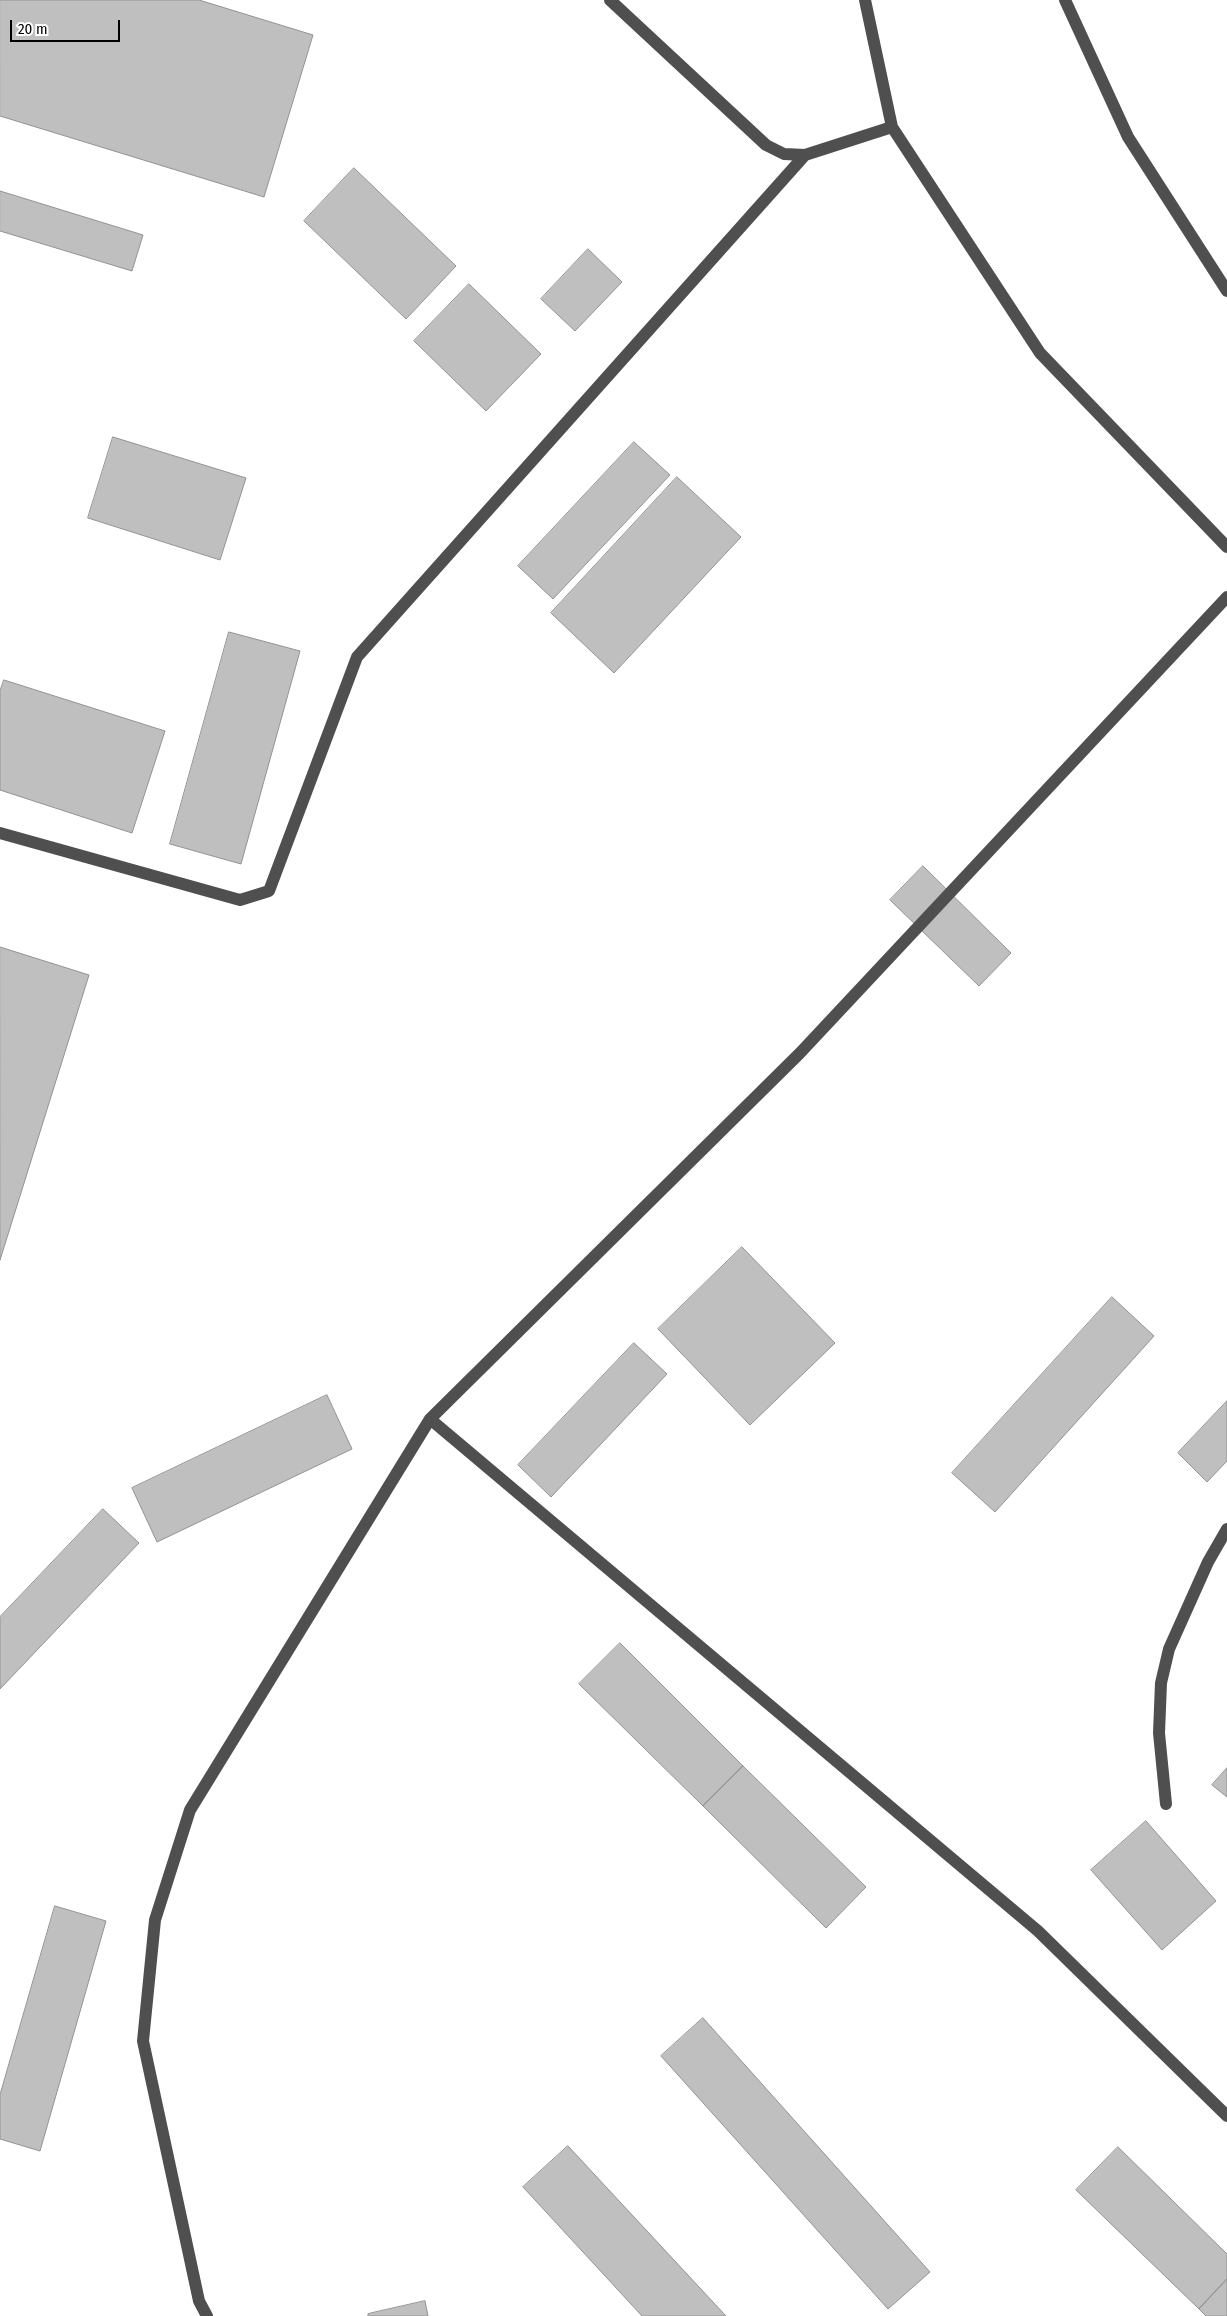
<!DOCTYPE html>
<style>
body{margin:0}
#map{position:relative;width:1227px;height:2316px;overflow:hidden;background:#fff;font-family:"Fira Sans Condensed",sans-serif}
canvas{display:block}
.scale{position:absolute;left:10px;top:20px;width:110px;height:22px;box-sizing:border-box;border:2px solid #000;border-top:0;padding-left:6px;font-size:15px;line-height:18px;white-space:nowrap;color:#000;-webkit-text-stroke:4px #fff;paint-order:stroke}
</style>
<div id="map">
<canvas width="1227" height="2316"></canvas>
<div class="scale">20 m</div>
</div>
<script>
const ctx = document.querySelector('canvas').getContext('2d');
ctx.lineJoin = 'round';
function fillPath(path, color) { ctx.fillStyle = color; ctx.fill(path, 'evenodd'); }
function trace(path, color, width, dash) { ctx.strokeStyle = color; ctx.lineWidth = width; ctx.lineCap = dash ? 'butt' : 'round'; ctx.setLineDash(dash || []); ctx.stroke(path); }
const building = new Path2D(`
 M0 0H199L313 35 264 197 0 116Z
 M354 168 456 266 406 319 304 221Z
 M0 191 143 235 132 271 0 231Z
 M588 249 622 282 575 331 541 299Z
 M469 284 541 354 486 411 414 341Z
 M113 437 246 478 220 560 88 518Z
 M634 442 670 475 553 599 518 566Z
 M677 477 741 537 614 673 551 613Z
 M229 632 300 651 241 864 170 844Z
 M4 680 165 731 132 833 0 790V691Z
 M923 866 1011 953 979 986 890 900Z
 M0 947 89 975 0 1260Z
 M742 1247 835 1343 750 1425 658 1329Z
 M1112 1297 1154 1336 995 1512 952 1473Z
 M634 1343 667 1374 551 1497 518 1465Z
 M327 1395 352 1449 157 1542 132 1488Z
 M1227 1401V1461L1207 1482 1178 1453Z
 M103 1509 139 1543 0 1689V1617Z
 M620 1643 743 1766 703 1806 579 1684Z
 M743 1766 866 1887 826 1928 703 1806Z
 M1227 1768V1797L1212 1785Z
 M1146 1821 1216 1901 1162 1950 1091 1870Z
 M55 1906 106 1921 40 2151 0 2139V2095Z
 M703 2018 930 2272 888 2309 661 2056Z
 M568 2146 726 2316H642L523 2187Z
 M1118 2147 1227 2254V2279L1199 2309 1076 2190Z
 M1227 2279V2316H1206L1199 2309Z
 M425 2301 428 2316H368V2314Z`);
const minor = new Path2D(`
 M610 0 766 145 784 154 805 155 892 127
 M865 0 892 127 1040 353 1227 547
 M1065 0 1128 137 1227 291
 M0 833 240 900 269 891 357 657 805 155
 M430 1419 1038 1931 1227 2116
 M1166 1804 1159 1733 1161 1683 1169 1649 1208 1562 1227 1529
 M207 2316 199 2301 143 2041 155 1920 190 1810 430 1419 800 1053 1227 597`);
fillPath(building, '#bfbfbf');
trace(building, '#939393', 1);
trace(minor, '#4f4f4f', 12);
</script>
